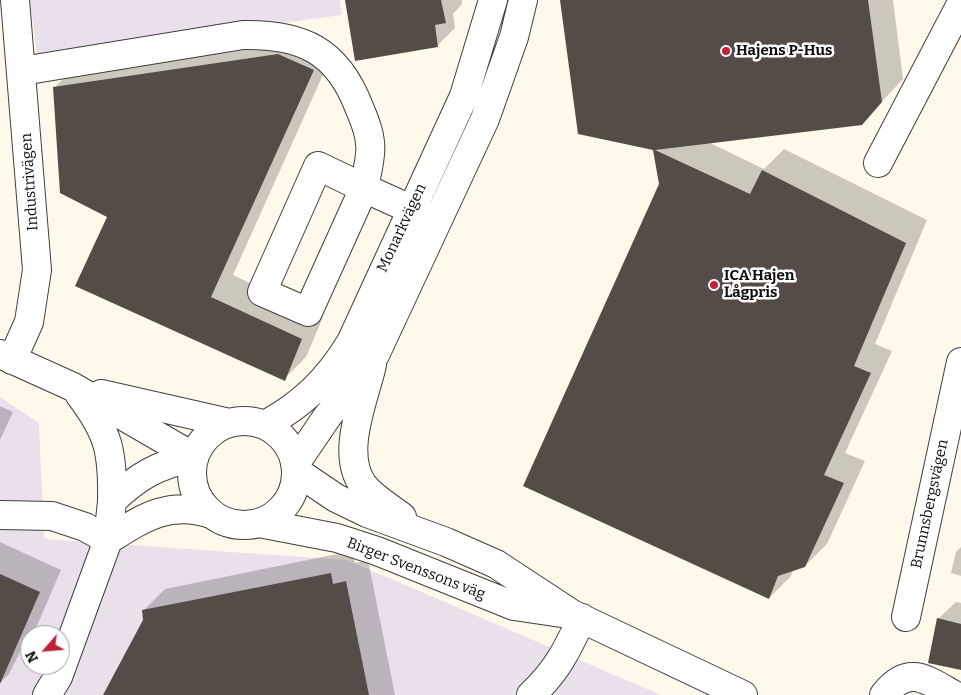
<!DOCTYPE html>
<meta charset="utf-8">
<style>
body{margin:0}
#map{position:relative;width:961px;height:695px;overflow:hidden;background:#fff9eb;font-family:Bitter,serif}
canvas{display:block}
.north{position:absolute;left:20px;top:625px;width:50px;height:50px;box-sizing:border-box;background:#fff;border:1px solid #9e9e9e;border-radius:50%;rotate:243deg;font-size:14px;font-weight:700;line-height:20px;text-align:center;color:#0c0c0c}
.north::after{content:'';display:block;margin:auto;width:18px;height:22px;background:#c0203a;clip-path:polygon(50% 0,100% 100%,50% 72%,0 100%)}
</style>
<div id="map">
<canvas width="961" height="695"></canvas>
<div class="north">N</div>
</div>
<script>
const ctx = document.querySelector('canvas').getContext('2d');
ctx.lineJoin = 'round';
function fillPath(path, color) { ctx.fillStyle = color; ctx.fill(path, 'evenodd'); }
function trace(path, color, width, dash) { ctx.strokeStyle = color; ctx.lineWidth = width; ctx.lineCap = dash ? 'butt' : 'round'; ctx.setLineDash(dash || []); ctx.stroke(path); }
function write(font, color, halo, rows, align = 'center') {
  ctx.font = font + ' Bitter,serif'; ctx.lineWidth = 5; ctx.setLineDash([]); ctx.textBaseline = 'middle'; ctx.strokeStyle = halo; ctx.fillStyle = color; for (const [text, x, y, turn = 0] of rows) {
    ctx.save(); ctx.translate(x, y); ctx.rotate((+turn || 0) * Math.PI / 180); ctx.textAlign = isNaN(turn) ? turn : align; if (halo) ctx.strokeText(text, 0, 0); ctx.fillText(text, 0, 0); ctx.restore();
  }
}
const industrial = new Path2D(`
 M30 0H340L342 15 37 56Z
 M0 397 39 423 44 539 347 560 661 695H0ZM30 635H60V665H30Z`);
const shadow = new Path2D(`
 M346 0H462V4L453 14 455 28 438 45Z
 M568 0H893L903 79 861 124 708 142 764 169 784 149 927 220 875 344 892 351 845 453 865 461 827 544 805 566 793 570 791 576 769 598 660 184 654 149Z
 M301 33 335 48 233 275 323 317 306 357 284 379 108 217 54 88 76 66Z
 M0 406 13 412 0 440Z
 M0 542 61 570 33 635H30V639L23 646 9 674 0 683Z
 M961 547V576L951 573 956 552Z
 M352 551 355 563 368 560 395 695H112L144 620 143 611 165 589Z
 M956 602 961 603V668L938 619Z`);
const building = new Path2D(`
 M345 0H441L446 23 435 25 438 47 355 61Z
 M560 0H868L882 102 862 125 655 150 750 194 762 170 906 243 854 366 871 373 824 475 844 483 805 567 778 576 769 599 523 486 659 184 653 150 578 134Z
 M278 54 314 70 211 297 302 339 285 381 75 286 107 217 60 193 53 87Z
 M331 573 333 584 346 581 369 695H103L143 620 142 610Z
 M0 574 40 592 0 684Z
 M937 618 961 624V670L928 663Z`);
const minor = new Path2D(`
 M22 71 243 35C302 34 337 50 359 107 365 121 372 138 370 154 369 166 366 177 364 188L437 221
 M878 163 961 4
 M318 166 364 188 308 312 262 292Z
 M0 354 73 387 194 457
 M12 360 29 322 37 270 15 0
 M372 365C364 400 340 453 363 485 373 498 389 507 402 517
 M79 394C109 433 113 452 112 501
 M101 394 229 423
 M192 473a52 52 0 1 1 104 0a52 52 0 1 1-104 0Z
 M265 425C303 404 329 379 351 342L464 96 493 0
 M295 464 327 417 375 355 485 119 514 37 523 0
 M296 471 336 498 367 513 446 542 496 564 572 614 743 695
 M0 515 52 516 85 527 108 540
 M259 523 337 538 377 551 514 606 568 614
 M108 540C143 518 169 500 211 514
 M906 617 961 362
 M47 695 58 677 108 540 112 501C139 475 158 465 194 457
 M531 695C557 671 567 650 582 618
 M884 695C908 664 926 679 954 695`);
const markers = [
 [726,51,5,"#c0203a"],
 [714,285,5,"#c0203a"]
];
const poiNames = [
 ["Hajens P-Hus",736,51],
 ["ICA Hajen",724,276],
 ["Lågpris",724,293]
];
const streetNames = [
 ["Industrivägen",30,182,-94],
 ["Monarkvägen",402,228,-65],
 ["Brunnsbergsvägen",930,504,-78],
 ["Birger Svenssons väg",416,569,21]
];
fillPath(industrial, '#e9e0ec');
fillPath(shadow, '#0003');
fillPath(building, '#554c48');
trace(minor, '#3f3f3f', 30);
trace(minor, '#fff', 28);
for (const [x, y, r, color] of markers) { const dot = new Path2D(); dot.arc(x, y, r, 0, 2 * Math.PI); ctx.fillStyle = color; ctx.fill(dot); trace(dot, '#fff', 2); }
write('bold 15px', '#0c0c0c', '#fff', poiNames, 'left');
write('15px', '#0c0c0c', '#fff', streetNames);
</script>
